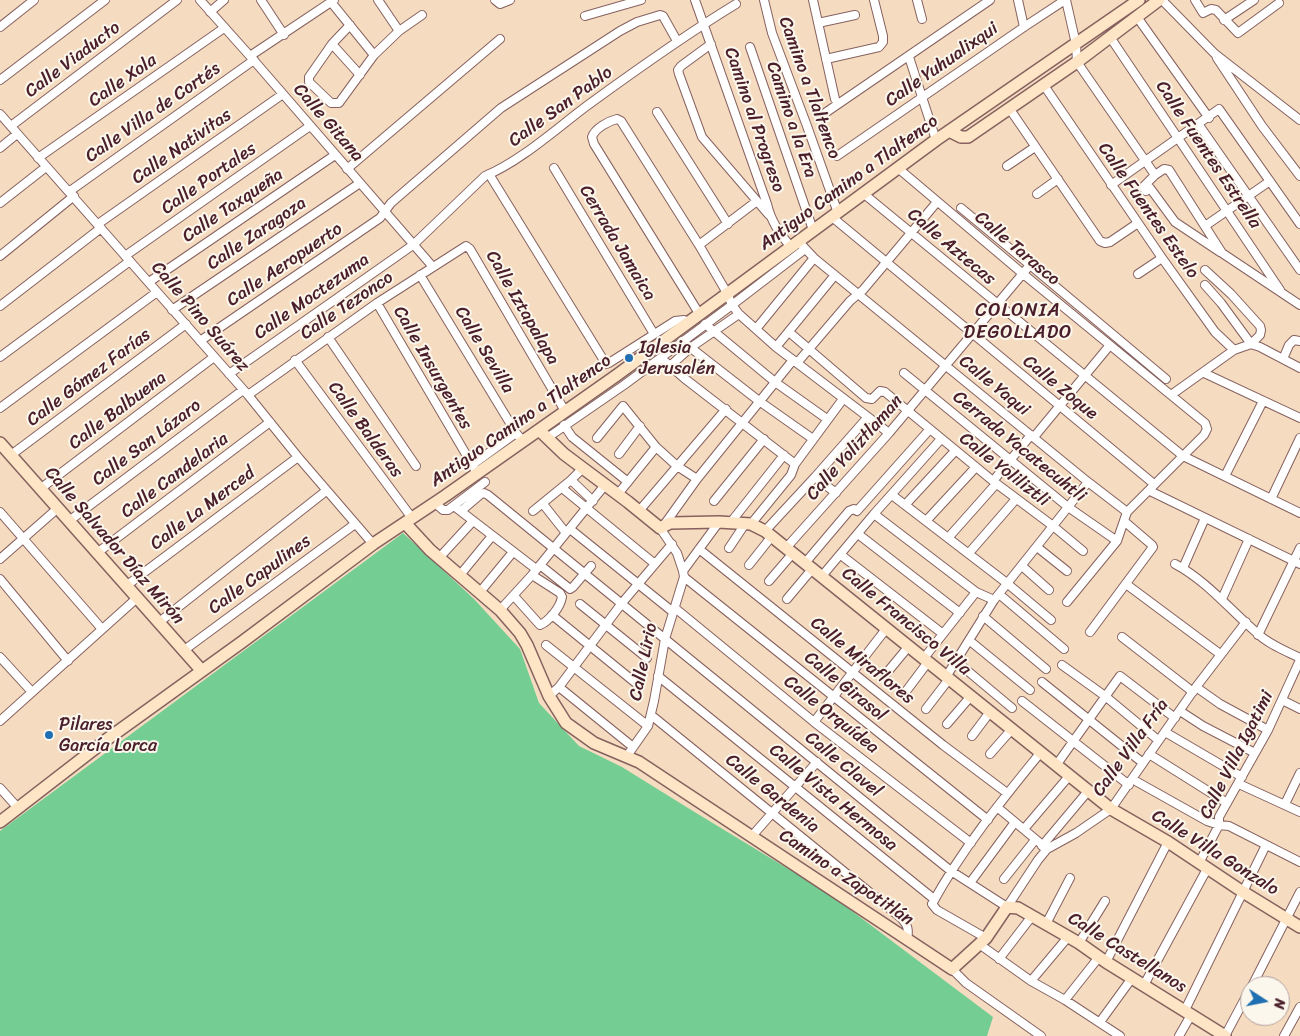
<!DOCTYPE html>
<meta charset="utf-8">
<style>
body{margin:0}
#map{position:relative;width:1300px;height:1036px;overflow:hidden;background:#f5dcc0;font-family:Sriracha,sans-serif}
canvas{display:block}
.north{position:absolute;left:1240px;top:976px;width:50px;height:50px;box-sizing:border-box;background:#fbf7ec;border:1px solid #b4a19f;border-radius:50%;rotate:101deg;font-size:14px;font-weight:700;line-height:20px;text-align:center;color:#4a1f2b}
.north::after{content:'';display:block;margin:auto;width:18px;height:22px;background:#1f6fb2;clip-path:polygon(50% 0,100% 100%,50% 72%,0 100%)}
</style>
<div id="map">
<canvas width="1300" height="1036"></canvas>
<div class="north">N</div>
</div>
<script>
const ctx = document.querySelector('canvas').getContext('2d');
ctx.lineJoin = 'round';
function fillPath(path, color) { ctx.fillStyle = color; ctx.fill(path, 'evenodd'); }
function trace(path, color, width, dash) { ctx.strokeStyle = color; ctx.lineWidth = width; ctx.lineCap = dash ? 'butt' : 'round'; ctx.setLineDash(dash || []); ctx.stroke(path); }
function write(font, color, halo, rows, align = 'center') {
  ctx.font = font + ' Sriracha,sans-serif'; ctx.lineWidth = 4; ctx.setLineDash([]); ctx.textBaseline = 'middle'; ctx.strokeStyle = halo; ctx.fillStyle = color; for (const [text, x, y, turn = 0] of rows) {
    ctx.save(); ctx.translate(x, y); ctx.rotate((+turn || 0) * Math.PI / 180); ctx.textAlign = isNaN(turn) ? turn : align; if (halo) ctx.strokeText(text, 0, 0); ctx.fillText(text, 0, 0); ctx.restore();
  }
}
const green = new Path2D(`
 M403 533 474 599 520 649 539 703 579 746 622 767 688 808 828 893 993 1017 987 1036H0V831Z`);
const street = new Path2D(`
 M200 0 250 56 433 267
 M261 0 284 35
 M378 0 399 31
 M495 0 500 4 510 0
 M695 0 767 204C771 221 779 233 791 247
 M764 0 772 33 807 126 838 213
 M813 0 835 99
 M917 0 922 19
 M1018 0 1024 27
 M1066 0 1076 44 1077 62 1155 175 1164 169 1169 170 1222 253 1300 305
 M1162 0 1215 54 1300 120
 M1195 0 1203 13 1211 9 1216 10 1238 33 1279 3
 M331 2 374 55
 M210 12 224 0
 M585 16 641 0
 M1137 17 1209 118
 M1224 20 1254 0
 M818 23 855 15
 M350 25 332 44 309 77V82L331 103H339L374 55 399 31 422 15
 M0 27 34 0
 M1110 37 1280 290
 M332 44 360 75
 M711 44 681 66 678 70 679 74 702 137 769 215
 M750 47 813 230
 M250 56 334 0
 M909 57 936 140
 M1217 58 1262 126 1300 176
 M826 59 879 47 883 42V36L874 0
 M0 80 105 0
 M1043 84 1162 258 1215 332 1234 350
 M1009 108 1100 241 1105 243 1110 242 1138 223
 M657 112 728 224
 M825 113 990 0
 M0 114 248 395 298 457 373 544
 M1199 125 1300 270
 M11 126 177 0
 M0 148 17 134
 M837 156 1024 27 1065 0
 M38 158 224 28
 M1007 166 1035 147
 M554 168 654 334
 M347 169 500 39
 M899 169 1022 273 1205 423 1207 429 1204 435 1127 512 1117 541 1067 602
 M489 174 606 364 609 363 675 321 684 320 688 323
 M1155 175 1143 187 1146 191 1150 188 1175 222 1220 252
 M1111 185 1219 109 1300 224
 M70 191 254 60
 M864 194 1183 456 1300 513
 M1037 194 1058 179
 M0 203 46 167
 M832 217 1154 484
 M98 224 283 94
 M1205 226 1270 181
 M798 241 814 258 1088 482 1127 512
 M699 245 757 201
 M0 256 74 196
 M125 256 310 126
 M1030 265 1166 379
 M1138 274 1162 258
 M420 275 516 433 523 441
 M149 282 335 155
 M1205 285 1221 303 1251 344 1260 347 1300 368
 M377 303 477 473
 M0 306 101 228
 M172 310 360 183
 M700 315 594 144 592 137C595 128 609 121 617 119L621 121 699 245 727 293 732 305 739 314 776 347 889 433
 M705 324 775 382 827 419
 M756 329 814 258
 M789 332 866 398 872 399 880 391 885 392 993 481 1053 526 1083 551
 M328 337 416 466
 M200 341 380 218 391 203 501 108 620 31 637 22 660 15 663 16 677 41
 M682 341 759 401 813 439
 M776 347 835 275
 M0 357 130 261
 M661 358 684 378 795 464
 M1283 359 1289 345 1294 340 1300 341
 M295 360 412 518
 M797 363 850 301 863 290 937 202
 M670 366 690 348 739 314
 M904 373 1068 507 1117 541
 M1204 373 1300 418
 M229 374 413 245 485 176C521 161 557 128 588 105 636 70 685 35 736 4
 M248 395 377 303 466 246 470 249 565 411
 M1171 395 1234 350 1251 344 1260 335 1261 330 1260 326 1231 294 1205 270
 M0 408 157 292
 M564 425 572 437 628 482
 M1034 437 1110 345
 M547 438 624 385 732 305 805 249
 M597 438 623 406 656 447 677 466 697 479
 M619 454 640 426
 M11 455 186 324
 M472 465 516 433
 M1225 476 1263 401
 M815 477 836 493
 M571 480 593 501
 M993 481 1031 435
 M562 488 655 564
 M40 489 214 357
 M1150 491 1300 564
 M618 494 656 447
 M892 495 1008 584 1051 620
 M1271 499 1300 438
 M714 501 764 439
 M435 503 443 510H448L485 482
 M543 504 566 533
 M905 505 955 451
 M454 506 536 569
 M461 511 481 494 484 493 488 495 885 818 951 871 1007 907 1038 860 1047 849 1076 833 1111 809 1196 687 1246 622
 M533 511 571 480 583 468
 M639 511 726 409
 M0 512 102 629
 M874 514 976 592 994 600
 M69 521 243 390
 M926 521 976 467
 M731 522 784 455
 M751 524 791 475 795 464 843 399
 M664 525 697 479 793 360
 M660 528 677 553 683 571
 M570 529 673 612
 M765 531 815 477 867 418
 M858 534 960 613
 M948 538 996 484
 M1037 547 1067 571
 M729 548 745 524
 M786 548 889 433 1030 265 961 208
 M699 549 943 745 1007 793
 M97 553 270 422
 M969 553 1016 499
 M841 555 943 634
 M439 558 473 521
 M0 559 58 508
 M805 563 849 511 854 509 857 511 930 429
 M1175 564C1207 581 1230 610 1257 633 1268 644 1286 651 1300 658
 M540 565 570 589 573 587 591 566
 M749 565 772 536
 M1022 566 1049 590
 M1183 568 1205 518
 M460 575 492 536
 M822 576 874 514 941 439
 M684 577 988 820
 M0 579 68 661
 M769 581 793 553
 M1126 584 1220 654
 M126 586 298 457
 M480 592 513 552
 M999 594 1064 649
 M514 596 540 625C549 621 560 608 562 597L560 593 532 575
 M787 599 813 568
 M1222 599 1249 539
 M580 604 647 658
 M675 608 814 722 971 843
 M500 610 532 575 605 485
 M552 615 637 684
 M983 616 1046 669
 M158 623 326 491
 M1090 632 1153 547 1152 545 1124 521
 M1258 635 1300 548
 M1122 637 1193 692
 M970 641 1030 690
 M546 645 648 726
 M183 651 355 524
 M0 657 32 692
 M924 658 976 592
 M957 662 1012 708
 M1062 665 1105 696 1158 740
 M885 675 909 646
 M658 676 934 899
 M946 677 994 600 1088 482
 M1042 682 1143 763
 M559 687 633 747
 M1196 687 1220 704 1268 730
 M907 690 928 662
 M549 696 559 687 622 603 672 544
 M1282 700 1300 709
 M1022 701 1129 785
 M926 709 949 679
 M1180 711 1203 726 1255 753
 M651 715 900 917C908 925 909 929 907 940
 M0 721 137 598
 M814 722 886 629
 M947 724 971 696
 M1165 732 1242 777
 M972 736 990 712
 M990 754 1012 729
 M1149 754 1227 803
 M627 756 648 726 654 701 665 639 684 577 683 571 719 522
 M1057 764 1120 676 1175 718
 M1132 779 1207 821 1219 825 1229 826 1300 862
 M1239 784 1300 812
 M0 788 18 808
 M1285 804 1300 773
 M997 807 1046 848
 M1024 829 1070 775
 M752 836 817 762
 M1042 846 1089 790
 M1199 863 1219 825V817L1268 730 1300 660
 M1004 879 1035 840
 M970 883 1015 822
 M1046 924 1070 878
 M986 938 937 910 932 904C962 849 1002 800 1041 752
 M1079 943 1105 901
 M979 944 1031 981 1065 1000 1120 1036
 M999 959 1032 916
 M1106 962 1168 842
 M952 969 966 983 1041 1036
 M1031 981 1068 937
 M1144 985 1207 869
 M1252 986 1300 892
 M1065 1000 1099 957
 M1185 1010 1266 845
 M1100 1022 1132 978
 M1179 1036 1191 1015
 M1225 1036 1250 989
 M1284 1036 1300 1007`);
const secondary = new Path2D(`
 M949 131 961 137H968L1077 62 1159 0
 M539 430 564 454 628 502 660 528 670 523 719 522 751 524 765 531 1111 809 1168 842 1243 892 1300 927
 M0 443 202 671
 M405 523 430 550 500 610 520 633 527 645 549 696 566 723 594 743 639 762 940 961 952 969 986 938 1007 907 1018 908 1079 943 1106 962 1225 1036
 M0 822 106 740 242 642 373 544 445 496 617 375 936 140 1139 0`);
const markers = [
 [629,358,5,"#1f6fb2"],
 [49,735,5,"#1f6fb2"]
];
const streetNames = [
 ["Calle Viaducto",73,60,-37],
 ["Calle Yuhualixqui",942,65,-35],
 ["Calle Xola",123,81,-35],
 ["Camino a Tlaltenco",809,88,70],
 ["Calle San Pablo",561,107,-36],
 ["Calle Villa de Cortés",153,113,-35],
 ["Camino al Progreso",754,120,71],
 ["Camino a la Era",791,120,71],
 ["Calle Gitana",328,123,49],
 ["Calle Nativitas",182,147,-35],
 ["Calle Fuentes Estrella",1208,155,56],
 ["Calle Portales",209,179,-35],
 ["Antiguo Camino a Tlaltenco",849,183,-36],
 ["Calle Taxqueña",233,206,-34],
 ["Calle Fuentes Estelo",1148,211,55],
 ["Calle Zaragoza",257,234,-34],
 ["Cerrada Jamaica",617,243,59],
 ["Calle Aztecas",951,247,40],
 ["Calle Tarasco",1017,249,40],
 ["Calle Aeropuerto",285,265,-34],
 ["Calle Moctezuma",312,297,-35],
 ["Calle Tezonco",347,306,-34],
 ["Calle Iztapalapa",522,308,60],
 ["Calle Pino Suárez",200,317,49],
 ["Calle Sevilla",484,350,59],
 ["Calle Insurgentes",432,368,60],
 ["Calle Gómez Farías",89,378,-37],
 ["Calle Yaqui",994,386,39],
 ["Calle Zoque",1060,388,39],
 ["Calle Balbuena",118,411,-37],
 ["Antiguo Camino a Tlaltenco",521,421,-35],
 ["Calle Balderas",365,430,54],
 ["Calle San Lázaro",147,443,-37],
 ["Cerrada Yacatecuhtli",1019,447,39],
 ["Calle Yoliztlaman",855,448,-48],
 ["Calle Yoliliztli",1004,470,38],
 ["Calle Candelaria",175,476,-37],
 ["Calle La Merced",203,509,-37],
 ["Calle Salvador Díaz Mirón",114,546,49],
 ["Calle Capulines",260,575,-36],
 ["Calle Francisco Villa",906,622,39],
 ["Calle Miraflores",862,661,39],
 ["Calle Lirio",644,662,-78],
 ["Calle Girasol",845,687,39],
 ["Calle Orquídea",831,715,38],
 ["Calle Villa Fría",1131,748,-54],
 ["Calle Villa Igatimi",1237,755,-63],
 ["Calle Clavel",843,765,39],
 ["Calle Gardenia",772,794,39],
 ["Calle Vista Hermosa",833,798,39],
 ["Calle Villa Gonzalo",1215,853,32],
 ["Camino a Zapotitlán",846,878,34],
 ["Calle Castellanos",1127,953,32]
];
const poiNames = [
 ["Iglesia",639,348],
 ["Jerusalén",639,369],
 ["Pilares",59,725],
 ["García Lorca",59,746]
];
const neighbourhoodNames = [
 ["COLONIA",1018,311],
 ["DEGOLLADO",1018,333]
];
fillPath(green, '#74cd93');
trace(street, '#86615f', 10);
trace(secondary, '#86615f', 14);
trace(street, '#fff', 8);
trace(secondary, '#fde5c5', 11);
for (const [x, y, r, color] of markers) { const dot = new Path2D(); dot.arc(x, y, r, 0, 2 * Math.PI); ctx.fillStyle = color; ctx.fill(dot); trace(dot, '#fbf7ec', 2); }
write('18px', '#4a1f2b', '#fbf7ec', streetNames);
write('18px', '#4a1f2b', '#fbf7ec', poiNames, 'left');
ctx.letterSpacing = '1px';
write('19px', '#4a1f2b', '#fbf7ec', neighbourhoodNames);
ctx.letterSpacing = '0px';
</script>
